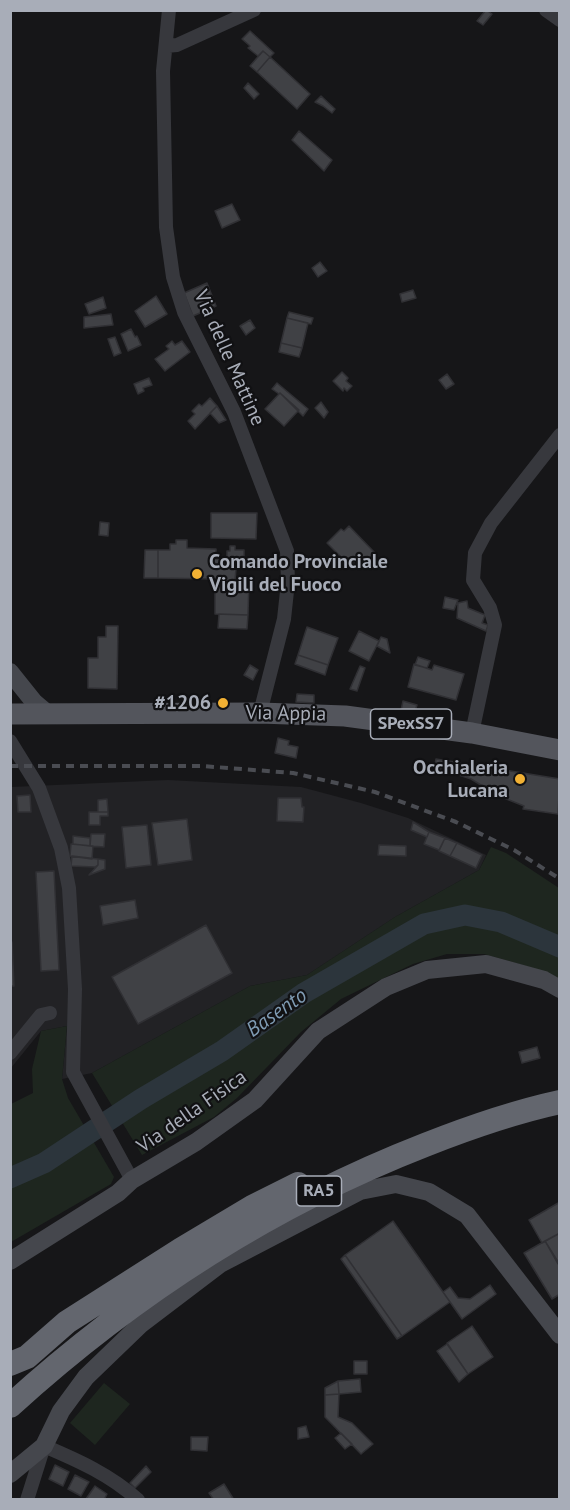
<!DOCTYPE html>
<style>
body{margin:0}
#map{position:relative;width:570px;height:1510px;overflow:hidden;background:#161618;font-family:"PT Sans",sans-serif}
canvas{display:block}
.frame{position:absolute;inset:0;border:12px solid #a8adb8;pointer-events:none}
</style>
<div id="map">
<canvas width="570" height="1510"></canvas>
<div class="frame"></div>
</div>
<script>
const ctx = document.querySelector('canvas').getContext('2d');
ctx.lineJoin = 'round';
function fillPath(path, color) { ctx.fillStyle = color; ctx.fill(path, 'evenodd'); }
function trace(path, color, width, dash) { ctx.strokeStyle = color; ctx.lineWidth = width; ctx.lineCap = dash ? 'butt' : 'round'; ctx.setLineDash(dash || []); ctx.stroke(path); }
function write(font, color, halo, rows, align = 'center') {
  ctx.font = font + ' "PT Sans",sans-serif'; ctx.lineWidth = 4.5; ctx.setLineDash([]); ctx.textBaseline = 'middle'; ctx.strokeStyle = halo; ctx.fillStyle = color; for (const [text, x, y, turn = 0] of rows) {
    ctx.save(); ctx.translate(x, y); ctx.rotate((+turn || 0) * Math.PI / 180); ctx.textAlign = isNaN(turn) ? turn : align; if (halo) ctx.strokeText(text, 0, 0); ctx.fillText(text, 0, 0); ctx.restore();
  }
}
const built = new Path2D(`
 M168 780 301 787 361 803 408 818 486 855 479 870 395 917 307 975 250 986 92 1073 62 1079 67 1026 41 1031 11 1068V787Z`);
const green = new Path2D(`
 M491 847 506 853 559 888V981L533 968 484 954H447L413 964 341 999 301 1032 237 1098 214 1117 142 1155 92 1073 250 986 307 975 395 917 479 870Z
 M67 1026 62 1079 68 1098 114 1177 111 1184 11 1242V1104L33 1093 32 1069 41 1031Z
 M104 1383 130 1404 95 1445 70 1423Z`);
const river = new Path2D(`
 M10 1178 44 1163 141 1099 222 1051 304 993 424 924 465 915 501 922 560 947`);
const building = new Path2D(`
 M486 10 492 14 483 25 477 21Z
 M250 31 274 53 270 57 263 51 258 56 248 48 250 46 242 39Z
 M263 51 270 57 257 72 250 66Z
 M270 57 310 94 297 109 257 72Z
 M248 83 259 94 254 99 244 88Z
 M321 96 335 109 332 113 323 106 315 102Z
 M299 131 332 160 324 171 292 140Z
 M232 204 240 220 222 228 215 211Z
 M320 262 327 271 318 277 312 268Z
 M207 283 216 306 193 316 184 293Z
 M413 290 416 298 402 302 400 294Z
 M156 296 167 314 145 327 135 311Z
 M103 297 106 308 89 314 85 304Z
 M289 312 313 318 311 324 287 318Z
 M111 314 113 325 84 328V317Z
 M287 318 308 323 302 348 281 343Z
 M250 320 255 328 246 335 240 326Z
 M131 329 135 337 137 336 141 345 128 351 121 334Z
 M115 337 121 353 114 356 108 339Z
 M172 341 175 345 182 341 190 352 165 371 155 359 169 349 166 346Z
 M281 343 302 348 299 357 279 352Z
 M342 372 348 378 346 381 352 386 347 391 344 388 343 391 333 381Z
 M447 374 454 384 446 389 439 380Z
 M149 378 152 385 143 388 144 391 138 394 134 384Z
 M277 383 308 409 303 416 280 393 279 394 272 389Z
 M280 393 299 410 284 426 265 409Z
 M210 398 217 406 195 429 188 421 195 414 192 411 199 404 202 406Z
 M321 402 328 412 324 418 315 408Z
 M217 406 226 420 219 423 210 413Z
 M211 513H257L256 539 211 538Z
 M100 522 109 523 108 536 99 535Z
 M349 526 375 553 361 567 356 561 350 566 327 543 341 529 344 531Z
 M176 540H187V548L216 549V559H227V551H230V546H235V550H244V563H241L240 569H236L235 580H249L248 615 215 614V579L158 578V550H170V544H176Z
 M145 550H158V578H144Z
 M445 597 458 600 454 610 443 608Z
 M467 601 468 608 485 615 482 623 488 625 486 631 457 618 458 603Z
 M219 614 248 615 247 629 218 628Z
 M106 626H118L117 689 88 688V658H98V637H106Z
 M307 627 338 638 328 665 298 655Z
 M359 631 379 641 369 661 349 651Z
 M381 637 387 639 390 653 377 646Z
 M298 655 328 665 325 675 295 664Z
 M418 657 430 661 427 668 415 665Z
 M414 664 432 670 434 665 464 674 456 700 408 687Z
 M250 665 258 670 253 680 244 675Z
 M360 666 365 668 357 691 350 689Z
 M297 694 314 695V703L296 702Z
 M403 701 417 705 413 717 400 715Z
 M278 738 289 741 288 745 298 747 296 758 275 753Z
 M436 759 560 779 558 814 523 809 524 806 499 796 471 779 459 775 434 770Z
 M30 795 31 812H18L17 796Z
 M278 798H301L302 807H304L303 822 277 821Z
 M107 799 108 812H98V800Z
 M89 812H108V816H100V825H89Z
 M187 819 192 860 158 865 152 823Z
 M413 822 429 832 427 837 411 830Z
 M147 825 151 865 126 868 122 827Z
 M429 832 445 838 439 850 424 844Z
 M91 834H105L104 847 90 846Z
 M73 836 90 838V846L73 844Z
 M445 838 457 843 450 856 439 851Z
 M457 843 482 855 476 868 450 856Z
 M71 844 93 846 92 859 70 856Z
 M379 845 406 846V856L378 855Z
 M72 856 98 859V865L95 867 71 866Z
 M98 859 105 860V869L89 875 98 865Z
 M54 871 59 970 41 971 36 872Z
 M135 900 138 918 103 925 100 906Z
 M206 925 232 973 138 1024 112 977Z
 M10 942H12L14 986H10Z
 M537 1047 540 1058 522 1063 519 1052Z
 M560 1202V1233L542 1243 529 1220Z
 M393 1221 450 1302 402 1336 345 1255Z
 M560 1233V1263L558 1264 545 1241Z
 M545 1241 560 1265V1294L552 1299 524 1253Z
 M345 1255 402 1336 397 1339 341 1259Z
 M490 1285 496 1294 462 1319 443 1292 450 1287 458 1298 470 1299Z
 M472 1326 493 1357 468 1374 447 1343Z
 M447 1344 468 1374 459 1382 437 1351Z
 M354 1361H367V1374H354Z
 M360 1379 361 1392 339 1394 338 1381Z
 M338 1381 339 1394 325 1395V1388Z
 M339 1394 338 1417 352 1423 373 1444 361 1454 325 1417V1395Z
 M306 1426 309 1437 298 1439V1428Z
 M341 1433 352 1444 345 1449 335 1438Z
 M191 1437H208L207 1451 191 1450Z
 M55 1465 69 1472 63 1486 49 1479Z
 M146 1466 151 1472 135 1488 130 1483Z
 M75 1475 89 1482 81 1496 68 1489Z
 M224 1484 234 1500H214L209 1493Z
 M95 1486 107 1494 104 1500 86 1499Z`);
const street = new Path2D(`
 M169 10 163 71 166 227 173 277 184 312 234 412 287 551 288 582 284 619 260 713
 M546 10 560 20
 M166 46 177 45 254 10
 M472 733 495 625 490 608 473 580 475 553 491 523 560 435
 M10 741 39 788 61 848 69 888 75 989 73 1072 132 1180
 M10 1053 41 1015 50 1013
 M27 1500 44 1446C77 1460 111 1475 138 1500`);
const secondary = new Path2D(`
 M10 672 34 702 47 713
 M10 1261 118 1193 132 1180 196 1142 255 1100 318 1031 386 987 427 970 486 964 544 980 560 989
 M10 1474 44 1446 61 1411 86 1377 141 1324 220 1264 360 1191 396 1184 429 1192 467 1215 560 1335`);
const primary = new Path2D(`
 M10 714 260 713 345 716 472 733 560 750`);
const highway = new Path2D(`
 M10 1364 27 1357 67 1322 180 1250 252 1207 298 1184
 M10 1406C132 1295 271 1205 425 1145 468 1128 514 1112 560 1102`);
const rail = new Path2D(`
 M10 766H202L293 773 375 792 456 822 514 850 560 879`);
const markers = [
 [197,574,6,"#f2b134"],
 [223,703,6,"#f2b134"],
 [520,779,6,"#f2b134"]
];
const shields = [
 [411,724,81],
 [319,1191,45]
];
const shieldNames = [
 ["SPexSS7",411,724],
 ["RA5",319,1191]
];
const streetNames = [
 ["Via delle Mattine",229,358,66],
 ["Via Appia",286,714,1],
 ["Via della Fisica",192,1112,-35]
];
const poiNames = [
 ["Comando Provinciale",209,562,"left"],
 ["Vigili del Fuoco",209,585,"left"],
 ["#1206",211,703],
 ["Occhialeria",508,768],
 ["Lucana",508,791]
];
const waterNames = [
 ["Basento",277,1013,-35]
];
fillPath(built, '#222225');
fillPath(green, '#1e261f');
trace(river, '#2c353c', 21);
fillPath(building, '#404145');
trace(building, '#303034', 1.5);
trace(street, '#37383d', 14);
trace(secondary, '#45474d', 18);
trace(primary, '#53555c', 21);
trace(highway, '#63666e', 24);
trace(rail, '#4a4c52', 4, [8, 6]);
for (const [x, y, r, color] of markers) { const dot = new Path2D(); dot.arc(x, y, r, 0, 2 * Math.PI); ctx.fillStyle = color; ctx.fill(dot); trace(dot, '#111113', 2); }
for (const [x, y, w] of shields) { const box = new Path2D(); box.roundRect(x - w / 2, y - 15, w, 30, 4.5); ctx.fillStyle = '#111113'; ctx.fill(box); trace(box, '#a8adb8', 1.5); }
write('bold 18px', '#a8adb8', null, shieldNames);
write('20px', '#a8adb8', '#111113', streetNames);
write('bold 20px', '#a8adb8', '#111113', poiNames, 'right');
write('italic 21px', '#7f9bb3', '#111113', waterNames);
</script>
